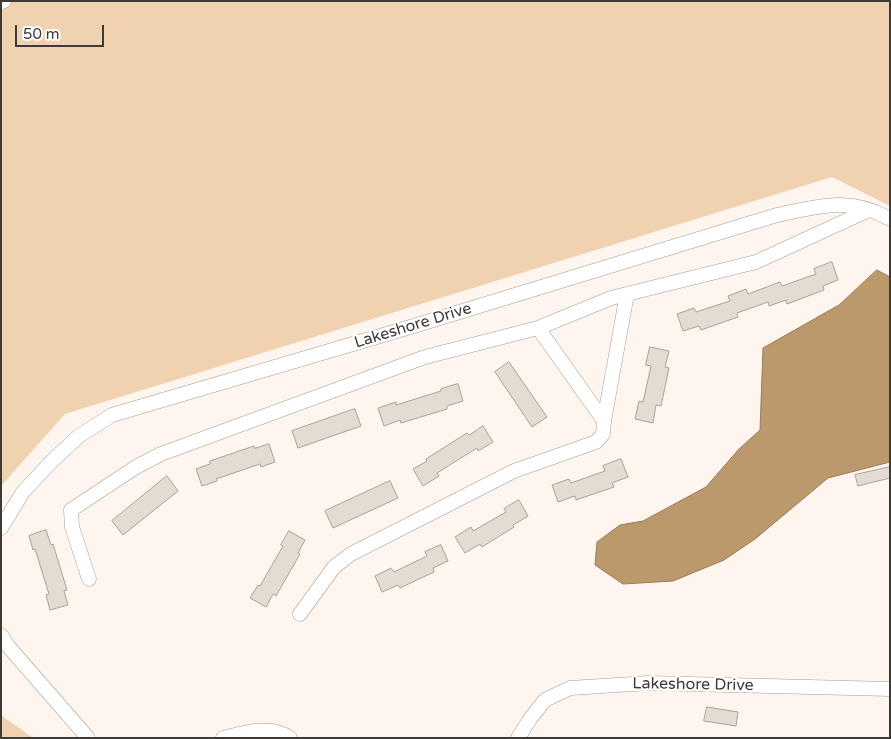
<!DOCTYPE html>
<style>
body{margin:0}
#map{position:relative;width:891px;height:739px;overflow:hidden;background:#fef6ee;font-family:"Varela Round",sans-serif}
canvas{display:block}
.frame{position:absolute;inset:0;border:2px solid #3e3b37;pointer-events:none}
.scale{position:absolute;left:15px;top:25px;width:89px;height:22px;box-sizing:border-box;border:2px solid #3e3b37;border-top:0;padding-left:6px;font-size:15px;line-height:18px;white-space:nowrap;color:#3e3b37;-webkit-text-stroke:4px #fff;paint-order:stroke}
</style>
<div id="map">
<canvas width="891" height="739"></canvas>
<div class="frame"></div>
<div class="scale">50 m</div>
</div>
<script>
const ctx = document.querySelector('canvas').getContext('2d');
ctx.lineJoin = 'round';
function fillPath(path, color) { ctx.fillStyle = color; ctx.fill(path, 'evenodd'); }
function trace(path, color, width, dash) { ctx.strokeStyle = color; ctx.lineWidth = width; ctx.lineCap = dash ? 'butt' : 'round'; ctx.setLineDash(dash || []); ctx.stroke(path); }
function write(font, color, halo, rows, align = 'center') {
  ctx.font = font + ' "Varela Round",sans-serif'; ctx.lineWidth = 4.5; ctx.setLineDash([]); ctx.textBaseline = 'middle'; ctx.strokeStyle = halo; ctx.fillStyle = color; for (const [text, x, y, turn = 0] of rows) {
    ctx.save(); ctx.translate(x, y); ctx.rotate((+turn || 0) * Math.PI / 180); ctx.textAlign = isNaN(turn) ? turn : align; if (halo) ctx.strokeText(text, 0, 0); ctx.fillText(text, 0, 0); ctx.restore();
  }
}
const green = new Path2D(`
 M1 1H890V206L832 177 65 414 1 486Z
 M1 715 33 738H1Z`);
const water = new Path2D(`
 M877 270 890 277V462L828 478 755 539 724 560 673 581 623 584 595 565 597 542 620 525 643 521 706 487 739 449 760 430 763 348 839 305Z`);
const building = new Path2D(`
 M832 262 838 280 823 286 824 290 787 304 786 300 769 306 768 302 737 313 738 317 701 330 699 326 683 331 677 314 694 308 696 312 730 301 728 296 746 289 748 294 780 282 782 286 816 274 814 269Z
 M650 347 669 351 665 367 669 368 661 406 656 405 653 423 635 419 639 401 643 402 651 366 646 365Z
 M509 362 547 417 532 427 495 372Z
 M458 384 463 401 447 406V409L401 423 400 420 384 426 378 408 396 402V405L441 391V389Z
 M355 409 361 426 298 448 292 431Z
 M483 426 493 442 478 451 477 448 437 473 439 476 423 486 413 469 427 461 426 459 467 433 469 435Z
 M269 444 275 462 261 467 260 464 216 479 217 481 202 486 196 469 210 464V461L254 446 255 448Z
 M621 459 628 477 612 483 614 487 576 500 575 496 558 502 552 485 569 479 571 483 605 471 603 466Z
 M890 467V478L858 486 855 475Z
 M167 476 178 491 123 535 112 521Z
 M390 481 398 498 333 528 325 511Z
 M519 500 528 516 513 525 514 527 482 547 480 544 465 553 455 537 471 527 473 531 506 512 504 509Z
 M46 530 51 545 53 544 67 590 64 591 68 605 50 610 46 595 49 594 35 549 33 550 29 536Z
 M289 531 305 540 298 553 300 554 276 596 273 594 266 607 250 598 258 585 260 586 283 546 281 545Z
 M441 545 448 561 433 568 434 572 400 588 398 585 382 592 375 576 391 568 394 572 427 556 425 552Z
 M707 707 738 712 736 726 704 721Z`);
const minor = new Path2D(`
 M1 2 4 1
 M627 294 604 421 538 328 611 298 627 294 756 262 869 210
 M1 528 23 492 52 461 79 436 112 415 407 328 777 215C819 206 850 196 890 219
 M89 579 72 527 71 510 136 467 161 454 425 357 538 328
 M300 614 334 567 351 554 514 471 596 442 603 434 604 421
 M1 635 8 646 88 738
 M223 738C244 733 271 724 290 738
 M518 738 530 719 545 700 570 688 649 683 890 689`);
const streetNames = [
 ["Lakeshore Drive",413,326,-17],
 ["Lakeshore Drive",693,685,1]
];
fillPath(green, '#f1d2b0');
fillPath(water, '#bc986d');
trace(water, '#967c5d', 1);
fillPath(building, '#e3dcd3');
trace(building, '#a8a199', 1);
trace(minor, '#a39c94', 15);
trace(minor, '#fff', 14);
write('16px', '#3e3b37', '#fff', streetNames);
</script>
